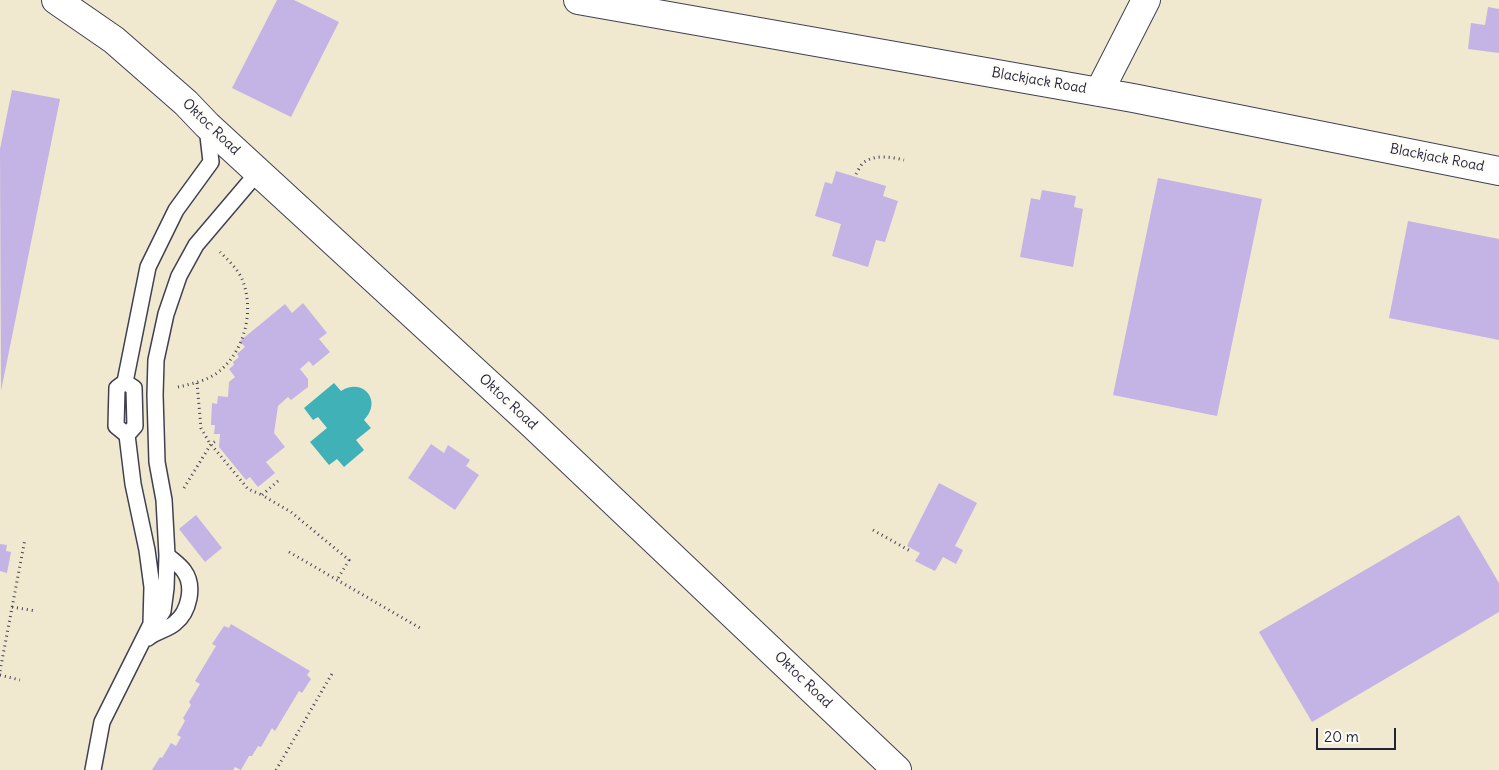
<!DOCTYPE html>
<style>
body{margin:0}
#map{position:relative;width:1499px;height:770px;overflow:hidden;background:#f0e9d0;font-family:Delius,sans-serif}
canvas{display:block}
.scale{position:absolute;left:1316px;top:728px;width:80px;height:22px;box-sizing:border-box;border:2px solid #22223b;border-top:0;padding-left:6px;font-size:15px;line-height:18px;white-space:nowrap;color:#22223b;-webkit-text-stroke:4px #fdfcf7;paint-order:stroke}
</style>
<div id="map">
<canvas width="1499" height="770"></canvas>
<div class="scale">20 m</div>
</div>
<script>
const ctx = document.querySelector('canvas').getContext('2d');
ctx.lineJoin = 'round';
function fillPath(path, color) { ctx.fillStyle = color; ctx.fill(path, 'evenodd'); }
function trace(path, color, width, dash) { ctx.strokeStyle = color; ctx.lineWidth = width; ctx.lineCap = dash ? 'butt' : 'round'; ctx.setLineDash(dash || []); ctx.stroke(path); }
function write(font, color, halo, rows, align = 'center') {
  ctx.font = font + ' Delius,sans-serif'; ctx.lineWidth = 5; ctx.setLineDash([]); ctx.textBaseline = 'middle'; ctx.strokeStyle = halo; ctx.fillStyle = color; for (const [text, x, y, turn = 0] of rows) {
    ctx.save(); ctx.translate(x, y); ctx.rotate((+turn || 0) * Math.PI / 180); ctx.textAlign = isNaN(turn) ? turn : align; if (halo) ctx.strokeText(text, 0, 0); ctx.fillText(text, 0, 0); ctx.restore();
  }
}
const water = new Path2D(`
 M334 383 341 391C363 377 383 401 364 420L371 428 356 440 364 450 344 467 337 459 329 465 310 442 327 428 318 417 313 420 304 408Z`);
const building = new Path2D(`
 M277 0H294L339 22 291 117 232 88Z
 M1488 7 1499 9V53L1468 49 1471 23 1485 25Z
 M12 90 60 99 1 391 0 149Z
 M836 171 886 186 883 196 898 201 885 242 876 240 868 267 832 256 841 224 815 216 825 182 832 184Z
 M1158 178 1262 199 1217 416 1113 395Z
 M1042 190 1076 196 1074 207 1083 209 1073 267 1020 257 1031 198 1040 200Z
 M1408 221 1499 239V340L1389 318Z
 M303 303 327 333 319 339 330 352 313 366 309 361 300 369 308 379V387L291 400 288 397 278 406 274 433 285 447 266 462 275 473 258 487 250 477 246 480 219 447 220 434H214L215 425H211L212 403 217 404 218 396 228 397 229 382 235 377 229 369 234 365 233 362 239 357 237 354 245 347 240 341 285 304 292 313Z
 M431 444 444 453 448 445 470 460 466 466 479 475 455 510 408 478Z
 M939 483 977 503 955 546 963 550 956 564 943 557 935 571 915 561 920 553 907 546Z
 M196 515 222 548 205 562 179 529Z
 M1459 515 1499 583V612L1312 722 1259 632Z
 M0 544 7 545 6 551 11 552 7 573 0 571Z
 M231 624 310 671 307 675 311 679 302 693 299 691 275 731 272 728 261 747 258 746 252 756H249L241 770 235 767 233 770H152L160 757 162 758 171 743 176 746 181 737 177 735 185 721 183 718 191 705 189 702 200 684 195 681 216 646 212 644 224 626 229 628Z`);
const path = new Path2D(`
 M856 174C858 171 860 166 863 163 874 154 891 157 904 160
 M197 383 201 428 209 442 248 489 262 495
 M178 387C191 384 206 381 217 373 245 352 255 310 242 279 237 268 228 260 220 252
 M278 481 262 495 291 512 349 560 337 580
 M184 488 211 444 216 441
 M873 530 912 552
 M289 552 420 628
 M12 607 36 611
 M0 671 25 539
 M0 675 20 680
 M276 770 333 672`);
const service = new Path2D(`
 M125 382 117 388 116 426 127 435
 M151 630 163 611 166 588 167 555 164 500 157 462 155 395 156 360 166 314 179 276 196 245 258 172
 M148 638C156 631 167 630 175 623 189 612 195 586 184 571 180 565 172 560 167 555
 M93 770 102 722 151 624 152 587 147 550 133 484 127 435 135 426 134 388 125 382 148 267 176 210 211 162 207 127`);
const tertiary = new Path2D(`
 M56 0 114 40 186 103 207 125 531 423 897 770
 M578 0 1133 98 1499 171
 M1099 92 1146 0`);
const streetNames = [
 ["Blackjack Road",1039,81,10],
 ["Oktoc Road",211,127,44],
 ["Blackjack Road",1437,158,11],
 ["Oktoc Road",508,402,43],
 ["Oktoc Road",803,680,44]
];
fillPath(water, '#40b1b7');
fillPath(building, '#c4b3e5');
trace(service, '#414051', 18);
trace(tertiary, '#414051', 30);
trace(path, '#414051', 3, [1, 4]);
trace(service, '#fff', 15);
trace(tertiary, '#fff', 28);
write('14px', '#22223b', '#fdfcf7', streetNames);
</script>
